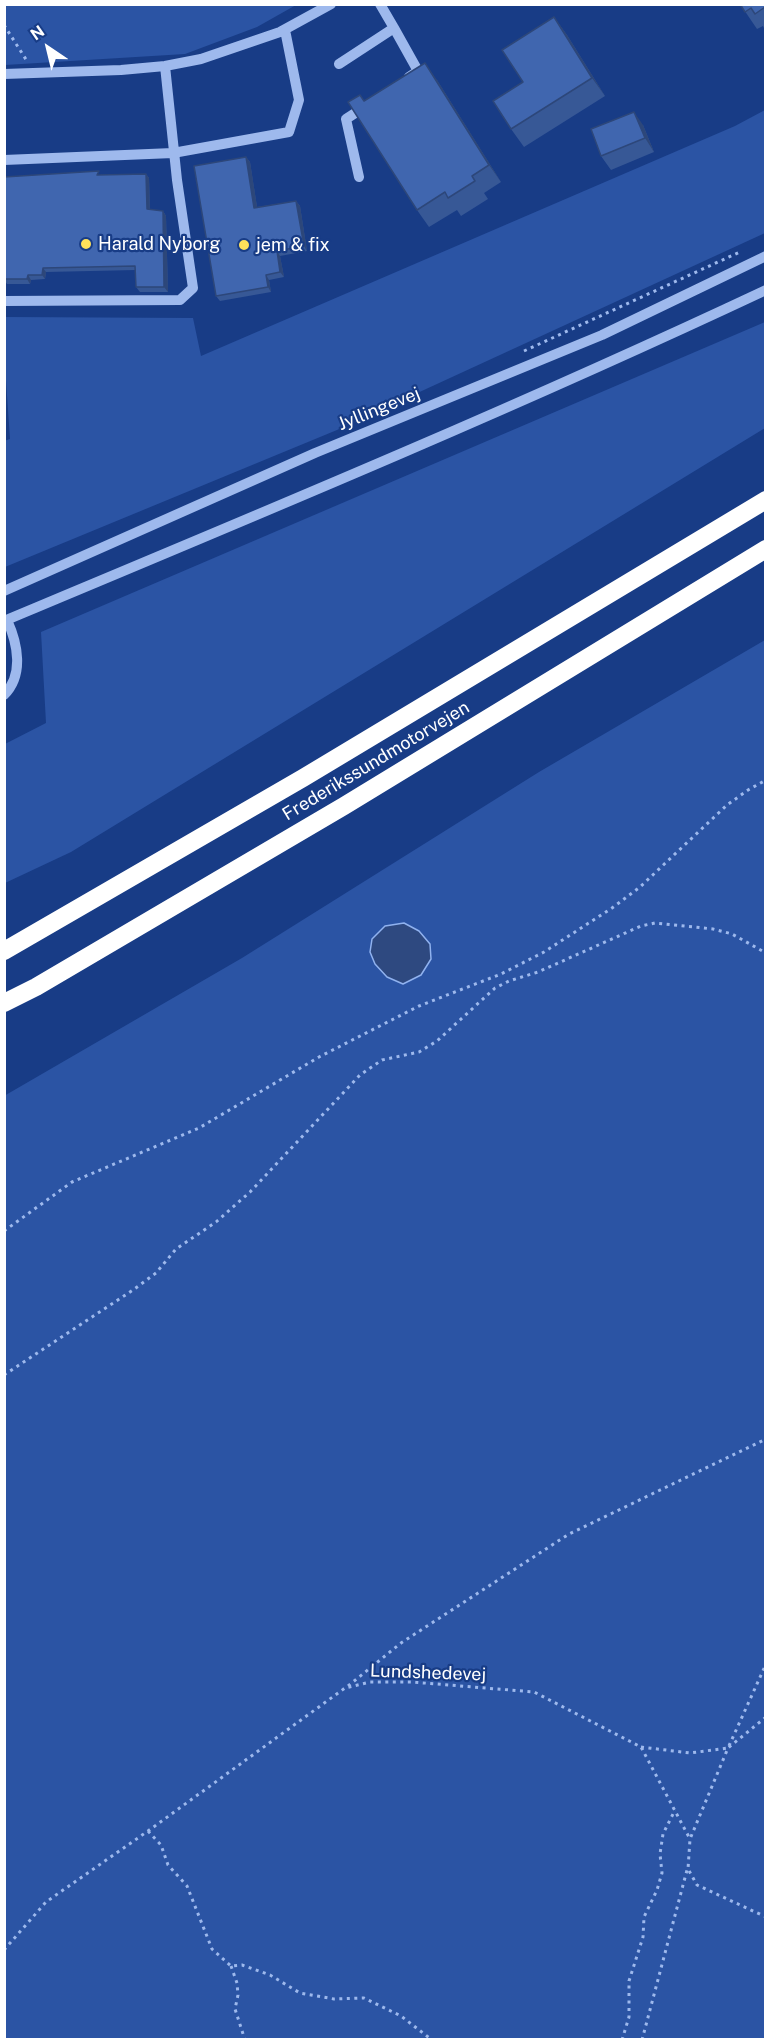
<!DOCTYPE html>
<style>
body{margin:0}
#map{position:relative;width:770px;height:2044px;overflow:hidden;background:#183c86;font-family:"Public Sans",sans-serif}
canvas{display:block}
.frame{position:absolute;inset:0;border:6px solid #fff;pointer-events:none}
.north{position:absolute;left:18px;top:18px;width:60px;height:60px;-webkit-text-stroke:4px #183c86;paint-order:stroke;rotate:325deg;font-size:16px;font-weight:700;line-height:24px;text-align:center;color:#fff}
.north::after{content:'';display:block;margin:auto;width:21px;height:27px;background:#fff;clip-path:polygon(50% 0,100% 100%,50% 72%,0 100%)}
</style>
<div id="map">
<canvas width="770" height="2044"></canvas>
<div class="frame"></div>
<div class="north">N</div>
</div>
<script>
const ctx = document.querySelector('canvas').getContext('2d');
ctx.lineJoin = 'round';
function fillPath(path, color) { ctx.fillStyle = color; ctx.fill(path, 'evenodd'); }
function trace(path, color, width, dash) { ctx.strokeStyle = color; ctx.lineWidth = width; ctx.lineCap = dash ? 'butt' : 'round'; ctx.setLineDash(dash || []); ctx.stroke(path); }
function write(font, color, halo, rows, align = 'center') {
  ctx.font = font + ' "Public Sans",sans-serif'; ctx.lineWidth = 4.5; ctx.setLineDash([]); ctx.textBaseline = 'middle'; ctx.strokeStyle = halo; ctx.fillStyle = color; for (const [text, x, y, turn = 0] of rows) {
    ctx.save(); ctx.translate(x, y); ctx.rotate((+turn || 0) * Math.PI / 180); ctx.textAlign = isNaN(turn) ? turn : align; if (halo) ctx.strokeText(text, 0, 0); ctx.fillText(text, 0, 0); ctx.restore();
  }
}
const green = new Path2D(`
 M4 5 5 4 296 5 257 27 185 54 5 65Z
 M765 110V233L337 430 5 567 4 441 10 439 5 366V317L193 318 201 356 735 126Z
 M765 322V428L71 852 5 883V744L46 723 41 632Z
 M765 640V2039H5L4 1096 242 958 539 772Z`);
const water = new Path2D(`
 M404 923 419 931 430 944 431 959 421 975 403 984 387 977 375 964 370 952 372 939 385 926Z`);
const path = new Path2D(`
 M4 25 27 61
 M524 351 742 251
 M4 1231 72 1182 199 1128 319 1057 419 1006 501 974 544 952 612 908 640 887 727 805 748 790 766 780
 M4 1375 133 1290 156 1273 176 1249 216 1222 250 1192 360 1075 382 1060 419 1052 437 1041 495 988 509 981 538 972 641 926 655 923 713 929 732 934 766 953
 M348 1686 401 1643 569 1534 766 1439
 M766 1717 728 1748 690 1839 688 1869 697 1885 766 1917
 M641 1747 690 1753 728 1748 766 1664
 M148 1831 161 1845 168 1865 187 1886 212 1949 231 1966 242 1965 270 1975 300 1993 334 1999 364 1998 401 2016 432 2040
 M4 1950 46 1902 148 1831 345 1688 370 1682H412L534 1692 641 1747 690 1839
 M231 1966 237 1983 238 1995 235 2009 245 2040
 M622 2040 629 2017V1981L643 1937 644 1917 657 1890 662 1873 660 1854 663 1834 675 1810
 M642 2040 687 1870`);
const minor = new Path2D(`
 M394 28 418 71 409 77
 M339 64 394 28 380 4
 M4 74 121 70 165 66 201 59 280 32 331 4
 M4 160 173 153 289 132 299 100 285 30
 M359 177 346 119 366 106
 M4 301 180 300 193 288 177 180 165 66
 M4 591 315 453 602 335 766 256
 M4 621C260 514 515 408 766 290
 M4 695C24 675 18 644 7 620`);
const highway = new Path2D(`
 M4 951 303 778 766 500
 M4 1003 36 987 344 806 766 549`);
const wall = new Path2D(`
 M740 4H765V30L763 26 757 29Z
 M554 17 567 35 605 96 524 147 511 129 523 82Z
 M437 80 501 182 484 193 488 199 461 216 457 210 429 227 417 210 364 101Z
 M643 125 654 152 611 170 601 156Z
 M246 157 250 162 257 207 296 201 300 206 307 251 280 256 284 277 269 280 271 292 220 301 216 296Z
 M146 174 149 178 150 210 163 211 166 216 168 292H140L136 287V270L46 272 45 279 31 280 30 284H7L4 280V177Z`);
const shadedWall = new Path2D(`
 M554 17 567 35 605 96 592 78Z
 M425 63 437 80 501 182 489 165Z
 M634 112 643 125 654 152 645 138Z
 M246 157 250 162 258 213 254 208Z
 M146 174 149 178 150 214 147 209Z
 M296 201 300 206 307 251 304 246Z
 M163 211 166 216 168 292 164 287Z
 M277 251 280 256 284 277 280 272Z
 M43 268 46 272 45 279 42 275Z
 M28 275 31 280 30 284 27 279Z
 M266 275 269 280 271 292 268 287Z`);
const building = new Path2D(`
 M740 4H765V7L755 14 751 8 745 12Z
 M554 17 592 78 511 129 493 101 523 82 502 50Z
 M425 63 489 165 472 176 475 181 448 198 445 192 417 210 348 102 360 95 364 101Z
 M634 112 645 138 601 156 591 129Z
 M246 157 254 208 296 201 304 246 277 251 280 272 266 275 268 287 216 296 194 166Z
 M99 171 97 175 146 174 147 209 163 211 164 287H136L135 266 43 268 42 275H28L27 279H4V177Z`);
const markers = [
 [86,244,6,"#ffe15a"],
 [244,245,6,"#ffe15a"]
];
const poiNames = [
 ["Harald Nyborg",98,244],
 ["jem & fix",256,245]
];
const streetNames = [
 ["Jyllingevej",379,409,-22],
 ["Frederikssundmotorvejen",376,761,-31],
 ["Lundshedevej",428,1673,2]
];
fillPath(green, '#2b54a4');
fillPath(water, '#2e4980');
trace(water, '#90b2ef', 1.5);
trace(path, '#9eb9ed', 3, [3, 4.5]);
trace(minor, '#9eb9ed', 10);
trace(highway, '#fff', 18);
fillPath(wall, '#375896');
fillPath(shadedWall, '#2d477a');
fillPath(building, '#4066af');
trace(building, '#2d477a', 1.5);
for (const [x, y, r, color] of markers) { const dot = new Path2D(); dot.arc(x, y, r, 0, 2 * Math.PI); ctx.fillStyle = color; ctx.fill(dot); trace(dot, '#183c86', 2); }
write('18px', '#fff', '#183c86', poiNames, 'left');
write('18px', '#fff', '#183c86', streetNames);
</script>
